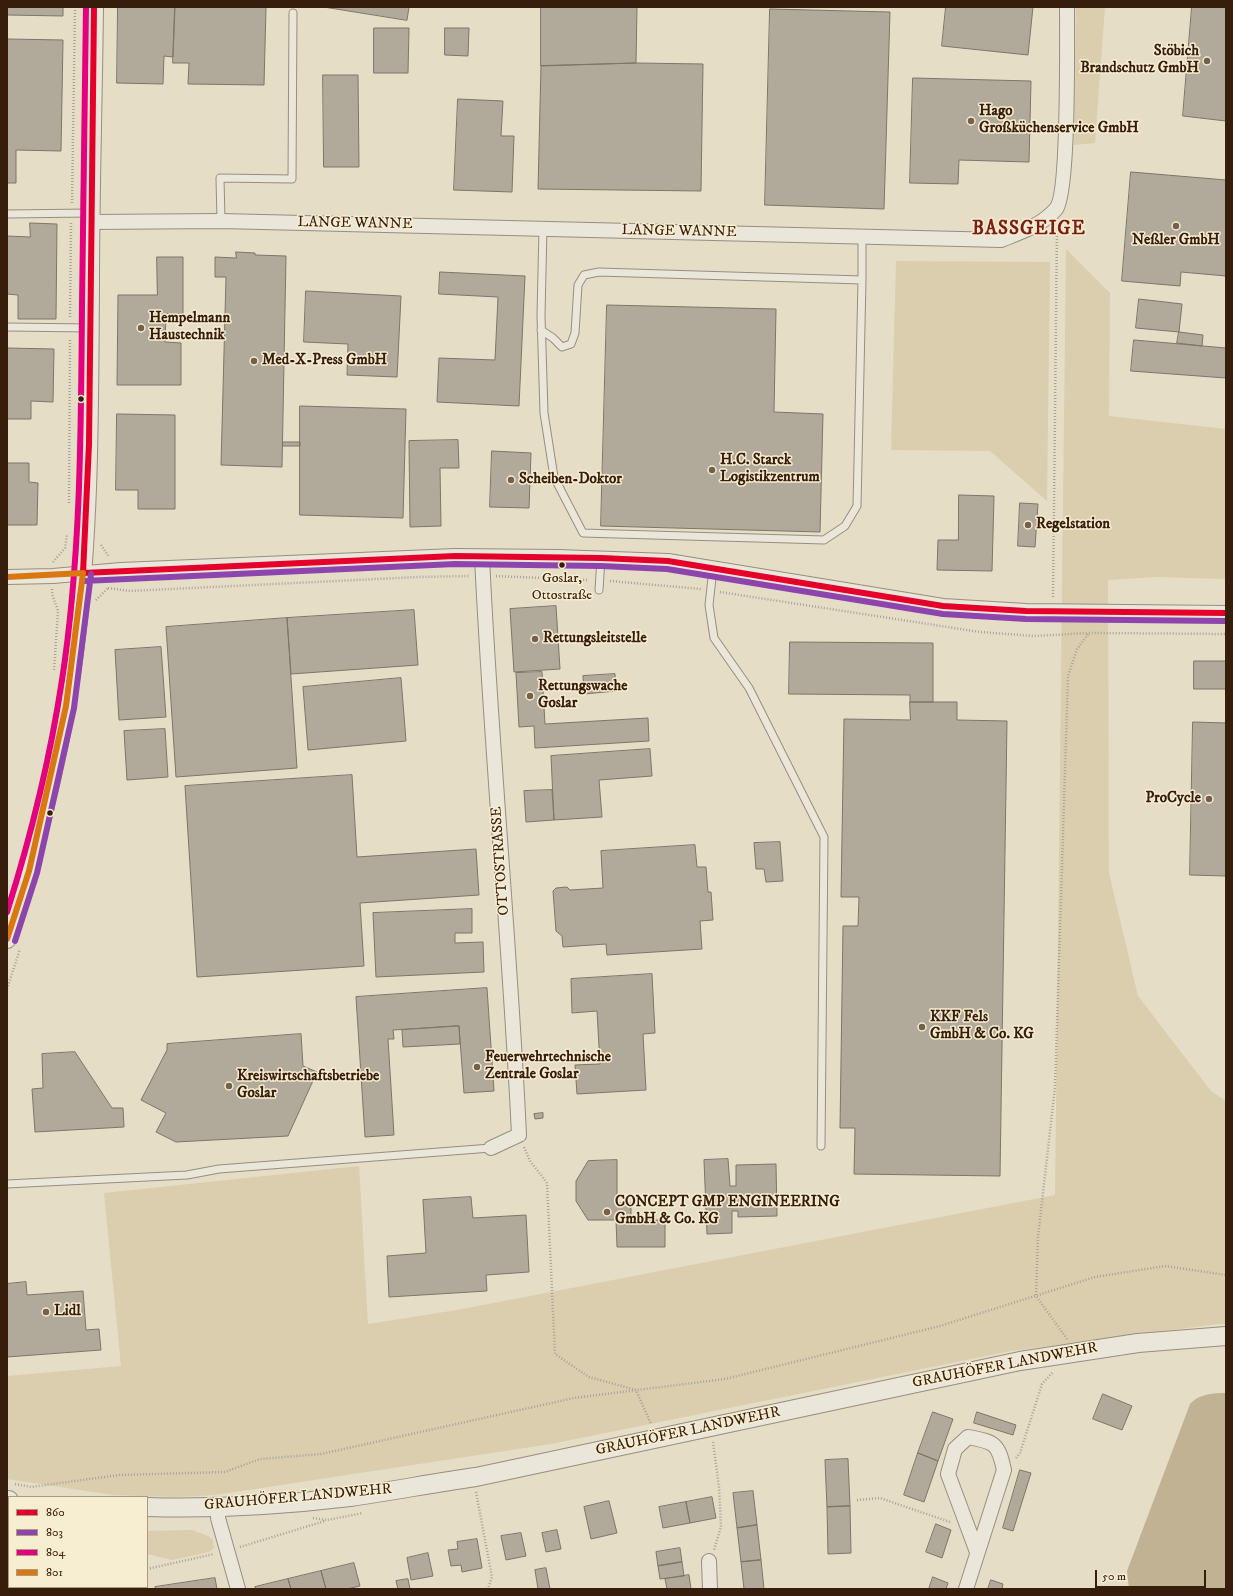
<!DOCTYPE html>
<meta charset="utf-8">
<style>
body{margin:0}
#map{position:relative;width:1233px;height:1596px;overflow:hidden;background:#e5ddc5;font-family:"IM FELL DW Pica",serif}
canvas{display:block}
.frame{position:absolute;inset:0;border:8px solid #371d0c;pointer-events:none}
.legend{position:absolute;left:8px;top:1496px;width:140px;height:92px;box-sizing:border-box;background:#f7edd1;border:1px solid #aa9a82;margin:0;padding:5px 7px;list-style:none;font-size:12px;color:#371d0c}
.legend li{display:flex;align-items:center;gap:8px;height:20px}
.legend b{width:20px;border:1px solid #aa9a82}
.scale{position:absolute;left:1095px;top:1570px;width:111px;height:18px;box-sizing:border-box;border:2px solid #371d0c;border-top:0;padding-left:5px;font-size:12px;line-height:14px;white-space:nowrap;color:#371d0c;-webkit-text-stroke:3px #f7edd1;paint-order:stroke}
</style>
<div id="map">
<canvas width="1233" height="1596"></canvas>
<div class="frame"></div>
<ul class="legend">
<li><b style="height:5px;background:#e4002b"></b>860</li>
<li><b style="height:5px;background:#8e44ad"></b>803</li>
<li><b style="height:5px;background:#e5007d"></b>804</li>
<li><b style="height:5px;background:#d97711"></b>801</li>
</ul>
<div class="scale">50 m</div>
</div>
<script>
const ctx = document.querySelector('canvas').getContext('2d');
ctx.lineJoin = 'round';
function fillPath(path, color) { ctx.fillStyle = color; ctx.fill(path, 'evenodd'); }
function trace(path, color, width, dash) { ctx.strokeStyle = color; ctx.lineWidth = width; ctx.lineCap = dash ? 'butt' : 'round'; ctx.setLineDash(dash || []); ctx.stroke(path); }
function write(font, color, halo, rows, align = 'center') {
  ctx.font = font + ' "IM FELL DW Pica",serif'; ctx.lineWidth = 3; ctx.setLineDash([]); ctx.textBaseline = 'middle'; ctx.strokeStyle = halo; ctx.fillStyle = color; for (const [text, x, y, turn = 0] of rows) {
    ctx.save(); ctx.translate(x, y); ctx.rotate((+turn || 0) * Math.PI / 180); ctx.textAlign = isNaN(turn) ? turn : align; if (halo) ctx.strokeText(text, 0, 0); ctx.fillText(text, 0, 0); ctx.restore();
  }
}
const green = new Path2D(`
 M1076 7H1105L1095 143 1074 145Z
 M1066 249 1110 293 1109 416 1226 429V579L1155 577 1108 580 1109 873 1138 996 1211 1091 1226 1101V1324H1218L1011 1351 551 1444 215 1495 176 1497 113 1495 7 1479V1376L121 1366 104 1193 359 1166 368 1324 457 1310 1055 1195Z
 M896 261 1050 262 1047 501 990 451 891 450Z
 M192 1530 208 1536 213 1540 214 1548 209 1552 172 1560 147 1554V1531Z`);
const water = new Path2D(`
 M1226 1393V1589H1129L1127 1571 1190 1404C1198 1394 1214 1393 1226 1393Z`);
const building = new Path2D(`
 M7 7H63V16L7 15Z
 M118 7H175L173 57 164 56 163 84 117 83Z
 M175 7H266L264 85 188 84 189 63H173Z
 M324 7H409L407 20Z
 M541 7H637L636 63 541 66Z
 M946 7H1033L1028 55 942 46Z
 M1192 7H1226V121L1183 116Z
 M770 9 890 12 884 209 765 205Z
 M374 28H409L408 73H374Z
 M445 28H469L468 56 445 55Z
 M7 39 63 40 61 151 16 150V183H7Z
 M636 63 703 64 701 191 538 189 541 66Z
 M323 75H358L359 167H324Z
 M913 78 1031 81 1029 162 959 160 958 184 910 183Z
 M458 99 503 101 501 136H514L512 192 454 190Z
 M1131 172 1226 180V276L1181 272 1180 286 1122 281Z
 M30 223 57 224 56 319H18V295L7 294V236L30 237Z
 M236 252 255 253V255L286 256 282 467 221 465 226 277H215V257L236 258Z
 M157 257H183V314H166L165 342 181 343V385H117L118 295H157Z
 M440 272 525 276 519 406 437 402 439 358 495 360 498 297 439 294Z
 M306 291 401 296 397 377 347 375 348 344 304 342Z
 M1139 299 1182 304 1179 332 1136 328Z
 M607 305 776 309 774 412 823 414 820 532 601 526Z
 M1179 332 1203 335 1202 346 1177 343Z
 M1134 340 1226 348V378L1131 371Z
 M7 348 54 349 53 402 31 401V419H7Z
 M300 406 406 409 403 518 300 515Z
 M117 414 175 415V509H138V490H116Z
 M458 440 459 468H440L441 526 410 527 409 441Z
 M283 442H300V446H283Z
 M492 451 531 453 529 508 490 507Z
 M7 463H29V482L38 483 37 525H7Z
 M959 495 994 496 992 571 937 570 938 540H958Z
 M1020 503 1038 504 1035 547 1018 546Z
 M556 606 560 669 514 672 510 609Z
 M414 610 418 665 291 674 287 618Z
 M287 618 297 768 176 777 166 627Z
 M790 642 933 643V702H910V695L789 694Z
 M161 647 166 717 119 720 115 650Z
 M1194 661H1226V689H1194Z
 M542 672 545 724 648 718 649 741 535 748 534 726 519 727 516 673Z
 M615 674 616 691 584 694 583 676Z
 M401 678 406 741 308 750 303 687Z
 M910 702H957V720L1007 721 1000 1176 854 1174 855 1128H840L843 926H858L859 897H841L844 719 910 720Z
 M1193 722 1226 723V876L1190 875Z
 M165 729 168 777 127 780 124 731Z
 M650 749 652 776 599 780 602 817 554 820 551 756Z
 M352 775 357 857 476 849 479 895 360 903 364 966 197 977 185 786Z
 M552 790 554 820 526 822 524 791Z
 M780 842 783 881 766 882 764 869H756L754 843Z
 M695 845 697 867H706L708 892H711L713 920 700 921 702 949 607 955 606 944 563 947 562 936 556 931 553 891 556 888 567 887 570 890 603 888 601 851Z
 M472 909V933H455V943L483 942 484 972 376 977 373 913Z
 M652 974 655 1033 643 1034 646 1090 577 1094 575 1065 600 1064 597 1011 572 1013 571 979Z
 M487 988 494 1091 464 1093 459 1026 393 1030 394 1039H388L394 1135 365 1137 356 997Z
 M459 1026 460 1044 403 1047 402 1030Z
 M301 1034 303 1066 317 1072 288 1136 176 1142 156 1132 166 1113 141 1100 167 1050V1044Z
 M75 1052 112 1108H123L124 1127 35 1132 32 1089 43 1088 42 1054Z
 M543 1113V1118L535 1119 534 1114Z
 M728 1159 730 1186H736V1165L776 1164 777 1216 738 1217V1211H732V1233L707 1234 704 1160Z
 M617 1160V1203H631V1220H665V1247H617L616 1220H588L576 1201V1181L588 1161Z
 M471 1197 473 1218 526 1215 529 1272 486 1275 487 1291 389 1297 387 1256 426 1253 423 1200Z
 M26 1282 27 1295 83 1291 86 1330 99 1329 101 1350 7 1357V1284Z
 M1103 1394 1132 1406 1122 1430 1093 1419Z
 M933 1412 953 1419 938 1461 918 1453Z
 M977 1412 1016 1425 1013 1435 974 1423Z
 M918 1453 938 1461 924 1502 904 1495Z
 M848 1459 850 1506 827 1507 825 1460Z
 M1020 1470 1031 1473 1013 1531 1003 1528Z
 M753 1491 757 1525 737 1528 733 1493Z
 M712 1497 716 1518 690 1523 686 1502Z
 M609 1501 617 1533 591 1539 584 1507Z
 M686 1502 690 1523 663 1528 659 1507Z
 M850 1506 851 1553 828 1554 827 1507Z
 M936 1524 951 1530 942 1558 926 1552Z
 M757 1525 761 1560 741 1562 737 1528Z
 M557 1530 561 1549 546 1552 542 1533Z
 M521 1533 526 1556 506 1560 501 1536Z
 M477 1539 482 1568 462 1572 461 1565 451 1566 448 1550 458 1549 457 1542Z
 M680 1548 682 1562 658 1566 656 1552Z
 M428 1553 433 1576 411 1580 407 1558Z
 M761 1560 764 1589H744L741 1562Z
 M682 1562 684 1576 660 1579 658 1566Z
 M354 1563 360 1586 347 1589H326L321 1571Z
 M546 1568 550 1589H538L535 1570Z
 M321 1571 326 1589H291L288 1579Z
 M689 1575 691 1589H667L665 1579Z
 M933 1577 948 1583 946 1589H929Z
 M215 1578 217 1589H155V1587Z
 M288 1579 291 1589H256L255 1587Z
 M408 1579 410 1589H398L396 1581Z
 M991 1580 1003 1584 1002 1589H988Z`);
const path = new Path2D(`
 M72 203 75 7
 M70 317 71 222
 M69 503 70 338
 M101 545 109 557
 M53 562 65 548 67 534
 M496 576 589 580
 M610 581 701 589
 M108 588 130 591 418 577 469 576
 M52 589C52 598 56 603 58 611L54 670
 M720 592 980 632 1034 636 1089 633 1226 634
 M1053 597 1057 228
 M96 600 108 588
 M7 989 20 949
 M524 1147 530 1161 547 1183 555 1354 589 1377 636 1390 651 1424
 M1067 1339 1036 1296 1038 1237 1055 1087 1068 676 1077 649 1089 633
 M713 1442 719 1487 721 1527 714 1550
 M1016 1458 1020 1453 1042 1384 1053 1372
 M15 1484 31 1487 119 1475 225 1472 260 1459 321 1454 574 1398 725 1379 940 1326 1095 1277 1165 1266 1226 1275
 M476 1492 492 1577 488 1589
 M857 1500 880 1498 950 1522
 M313 1518 327 1520 363 1513
 M7 1523H9
 M240 1547 325 1521
 M147 1569 214 1554
 M60 1589 69 1587`);
const service = new Path2D(`
 M7 214 90 213
 M221 221 220 178 292 179 293 13
 M543 228 541 315 544 413 554 477 583 533 824 540 845 526 857 506 862 280
 M7 327 90 328
 M541 330 553 338 562 347 571 344 575 333 578 285 584 275 599 272 862 280V236
 M713 569 709 605 714 638 749 688 824 837 821 1146
 M599 590 601 558
 M7 1184 187 1175 219 1169 491 1148`);
const minor = new Path2D(`
 M90 222 221 221 1001 240C1021 232 1041 226 1056 209 1069 194 1067 37 1067 7
 M482 557C491 750 510 942 519 1135L491 1148
 M7 577 53 576 121 570 455 556 558 557 668 561 943 606 1026 611 1226 613
 M218 1507V1518L238 1589
 M709 1561 710 1589
 M966 1589 1004 1470C998 1443 995 1442 968 1437L955 1449 948 1474 977 1552`);
const tertiary = new Path2D(`
 M7 939C38 843 63 744 75 644 90 525 89 406 90 286 90 193 93 100 94 7
 M7 1500H9
 M147 1507C214 1509 283 1505 350 1497 392 1491 434 1483 476 1477L1020 1361 1138 1343 1226 1336`);
const bus1 = new Path2D(`
 M83 573 455 556 601 558 668 561 943 606 1026 611 1226 613
 M83 573 89 444 94 7`);
const bus2 = new Path2D(`
 M83 581 455 564 601 566 667 569 943 614 1026 619 1226 621
 M15 941 37 873 74 708 91 574`);
const bus3 = new Path2D(`
 M7 912C31 836 50 759 62 680 81 556 81 430 82 305 83 206 85 106 86 7`);
const bus4 = new Path2D(`
 M7 577 83 573
 M7 939 29 871 66 706 83 573`);
const markers = [
 [1207,61,4,"#74604d"],
 [971,121,4,"#74604d"],
 [1176,226,4,"#74604d"],
 [141,328,4,"#74604d"],
 [254,361,4,"#74604d"],
 [81,399,3.5,"#371d0c"],
 [712,470,4,"#74604d"],
 [511,480,4,"#74604d"],
 [1028,525,4,"#74604d"],
 [562,565,3.5,"#371d0c"],
 [535,639,4,"#74604d"],
 [530,696,4,"#74604d"],
 [1209,799,4,"#74604d"],
 [50,813,3.5,"#371d0c"],
 [922,1027,4,"#74604d"],
 [477,1067,4,"#74604d"],
 [229,1086,4,"#74604d"],
 [607,1212,4,"#74604d"],
 [46,1312,4,"#74604d"]
];
const busNames = [
 ["Goslar,",562,579],
 ["Ottostraße",562,596]
];
const poiNames = [
 ["Stöbich",1199,52,"right"],
 ["Brandschutz GmbH",1199,69,"right"],
 ["Hago",979,112],
 ["Großküchenservice GmbH",979,129],
 ["Neßler GmbH",1176,241,"center"],
 ["Hempelmann",149,319],
 ["Haustechnik",149,336],
 ["Med-X-Press GmbH",262,361],
 ["H.C. Starck",720,461],
 ["Logistikzentrum",720,478],
 ["Scheiben-Doktor",519,480],
 ["Regelstation",1036,525],
 ["Rettungsleitstelle",543,639],
 ["Rettungswache",538,687],
 ["Goslar",538,704],
 ["ProCycle",1201,799,"right"],
 ["KKF Fels",930,1018],
 ["GmbH & Co. KG",930,1035],
 ["Feuerwehrtechnische",485,1058],
 ["Zentrale Goslar",485,1075],
 ["Kreiswirtschaftsbetriebe",237,1077],
 ["Goslar",237,1094],
 ["CONCEPT GMP ENGINEERING",615,1203],
 ["GmbH & Co. KG",615,1220],
 ["Lidl",54,1312]
];
const streetNames = [
 ["LANGE WANNE",355,224,1],
 ["LANGE WANNE",679,232,1],
 ["OTTOSTRASSE",501,861,-94],
 ["GRAUHÖFER LANDWEHR",1005,1366,-11],
 ["GRAUHÖFER LANDWEHR",688,1432,-12],
 ["GRAUHÖFER LANDWEHR",298,1498,-5]
];
const districtNames = [
 ["BASSGEIGE",1029,230]
];
fillPath(green, '#dbceae');
fillPath(water, '#c1b293');
fillPath(building, '#b1aa9a');
trace(building, '#7e7567', 1);
trace(service, '#978e7f', 9);
trace(minor, '#978e7f', 16);
trace(tertiary, '#978e7f', 20);
trace(path, '#a8a297', 2.5, [1, 2]);
trace(service, '#eae6d9', 7);
trace(minor, '#eae6d9', 14);
trace(tertiary, '#eae6d9', 18);
trace(bus1, '#e4002b', 6);
trace(bus2, '#8e44ad', 6);
trace(bus3, '#e5007d', 6);
trace(bus4, '#d97711', 6);
for (const [x, y, r, color] of markers) { const dot = new Path2D(); dot.arc(x, y, r, 0, 2 * Math.PI); ctx.fillStyle = color; ctx.fill(dot); trace(dot, '#f7edd1', 1.5); }
write('14px', '#371d0c', '#f7edd1', busNames);
write('bold 15px', '#371d0c', '#f7edd1', poiNames, 'left');
write('15px', '#371d0c', '#f7edd1', streetNames);
ctx.letterSpacing = '1px';
write('bold 19px', '#7a1f14', '#f7edd1', districtNames);
ctx.letterSpacing = '0px';
</script>
